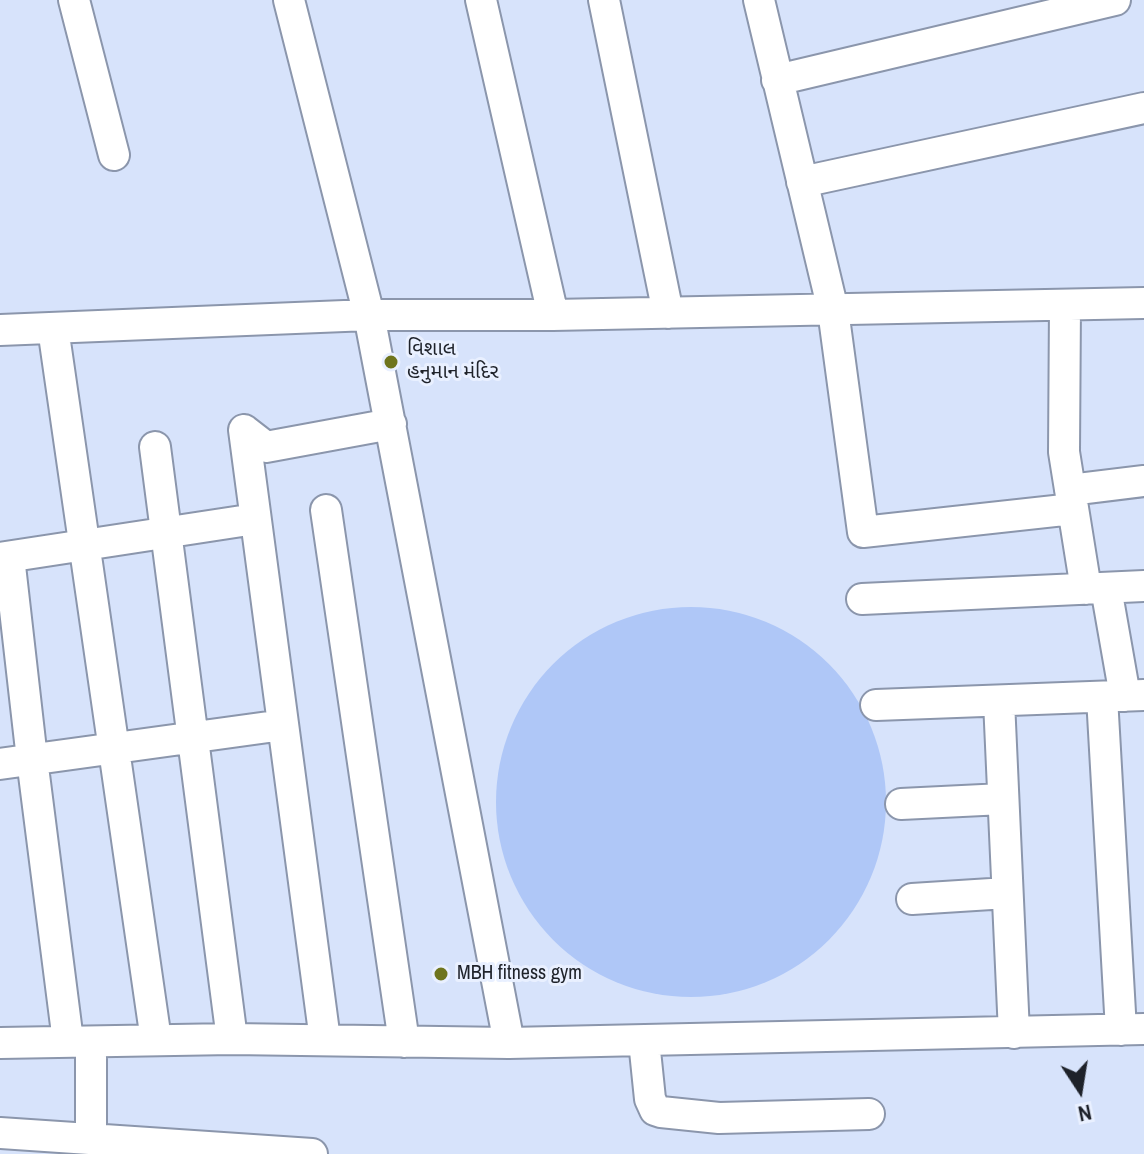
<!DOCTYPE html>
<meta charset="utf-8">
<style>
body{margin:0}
#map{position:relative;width:1144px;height:1154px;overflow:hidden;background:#d7e3fb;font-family:"Archivo Narrow",sans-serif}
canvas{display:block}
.north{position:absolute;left:1040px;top:1050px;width:80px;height:80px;-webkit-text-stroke:6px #e9f0ff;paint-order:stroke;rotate:168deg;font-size:22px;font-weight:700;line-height:32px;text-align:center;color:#1e222a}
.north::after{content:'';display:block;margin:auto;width:28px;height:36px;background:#1e222a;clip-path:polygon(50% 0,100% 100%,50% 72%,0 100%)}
</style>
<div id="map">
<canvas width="1144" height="1154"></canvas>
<div class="north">N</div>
</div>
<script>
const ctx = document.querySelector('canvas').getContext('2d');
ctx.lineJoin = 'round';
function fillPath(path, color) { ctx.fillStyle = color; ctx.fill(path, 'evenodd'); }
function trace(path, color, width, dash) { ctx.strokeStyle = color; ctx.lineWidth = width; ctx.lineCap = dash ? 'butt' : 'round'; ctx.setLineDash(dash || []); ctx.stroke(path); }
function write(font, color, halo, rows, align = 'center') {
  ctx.font = font + ' "Archivo Narrow","Noto Sans Gujarati",sans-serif'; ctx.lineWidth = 6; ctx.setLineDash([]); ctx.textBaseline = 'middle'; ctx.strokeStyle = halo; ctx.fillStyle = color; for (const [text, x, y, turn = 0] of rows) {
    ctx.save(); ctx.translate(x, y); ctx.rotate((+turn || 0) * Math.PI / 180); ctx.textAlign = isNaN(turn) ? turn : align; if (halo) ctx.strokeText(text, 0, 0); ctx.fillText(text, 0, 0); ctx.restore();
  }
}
const green = new Path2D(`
 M496 802a195 195 0 1 1 390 0a195 195 0 1 1-390 0Z`);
const minor = new Path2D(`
 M74 0 114 155
 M289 0 369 315 509 1043
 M481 0 553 315
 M604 0 668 313
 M759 0 833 310 863 532 1073 509
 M777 80 1115 0
 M802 182 1144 108
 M1065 305 1064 452 1086 589
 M53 328 156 1040
 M0 330 369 315H553L1144 303
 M244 430 325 1040
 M244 430 266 447 391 424
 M155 447 232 1039
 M1070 490 1144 481
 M326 510 404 1042
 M9 557 32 759 68 1041
 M0 558 255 519
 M1106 588 1125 696
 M862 599 1144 586
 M1102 697 1121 1030
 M999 701 1014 1033
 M876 705 1144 695
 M0 764 283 725
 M901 804 1003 799
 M912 899 1007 893
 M644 1041 650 1099 655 1110 661 1112 719 1118 869 1114
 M91 1042V1140
 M0 1043 232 1039 509 1043 1144 1029
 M0 1133 312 1154`);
const markers = [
 [391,362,8,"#6f751d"],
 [441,974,8,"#6f751d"]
];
const poiNames = [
 ["વિશાલ",407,350],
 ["હનુમાન મંદિર",407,373],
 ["MBH fitness gym",457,974]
];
fillPath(green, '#afc7f7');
trace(minor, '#8b96ac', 34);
trace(minor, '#fff', 30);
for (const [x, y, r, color] of markers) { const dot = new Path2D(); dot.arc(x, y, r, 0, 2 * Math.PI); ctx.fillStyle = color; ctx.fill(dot); trace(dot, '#e9f0ff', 3); }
write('20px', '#1e222a', '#e9f0ff', poiNames, 'left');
</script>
